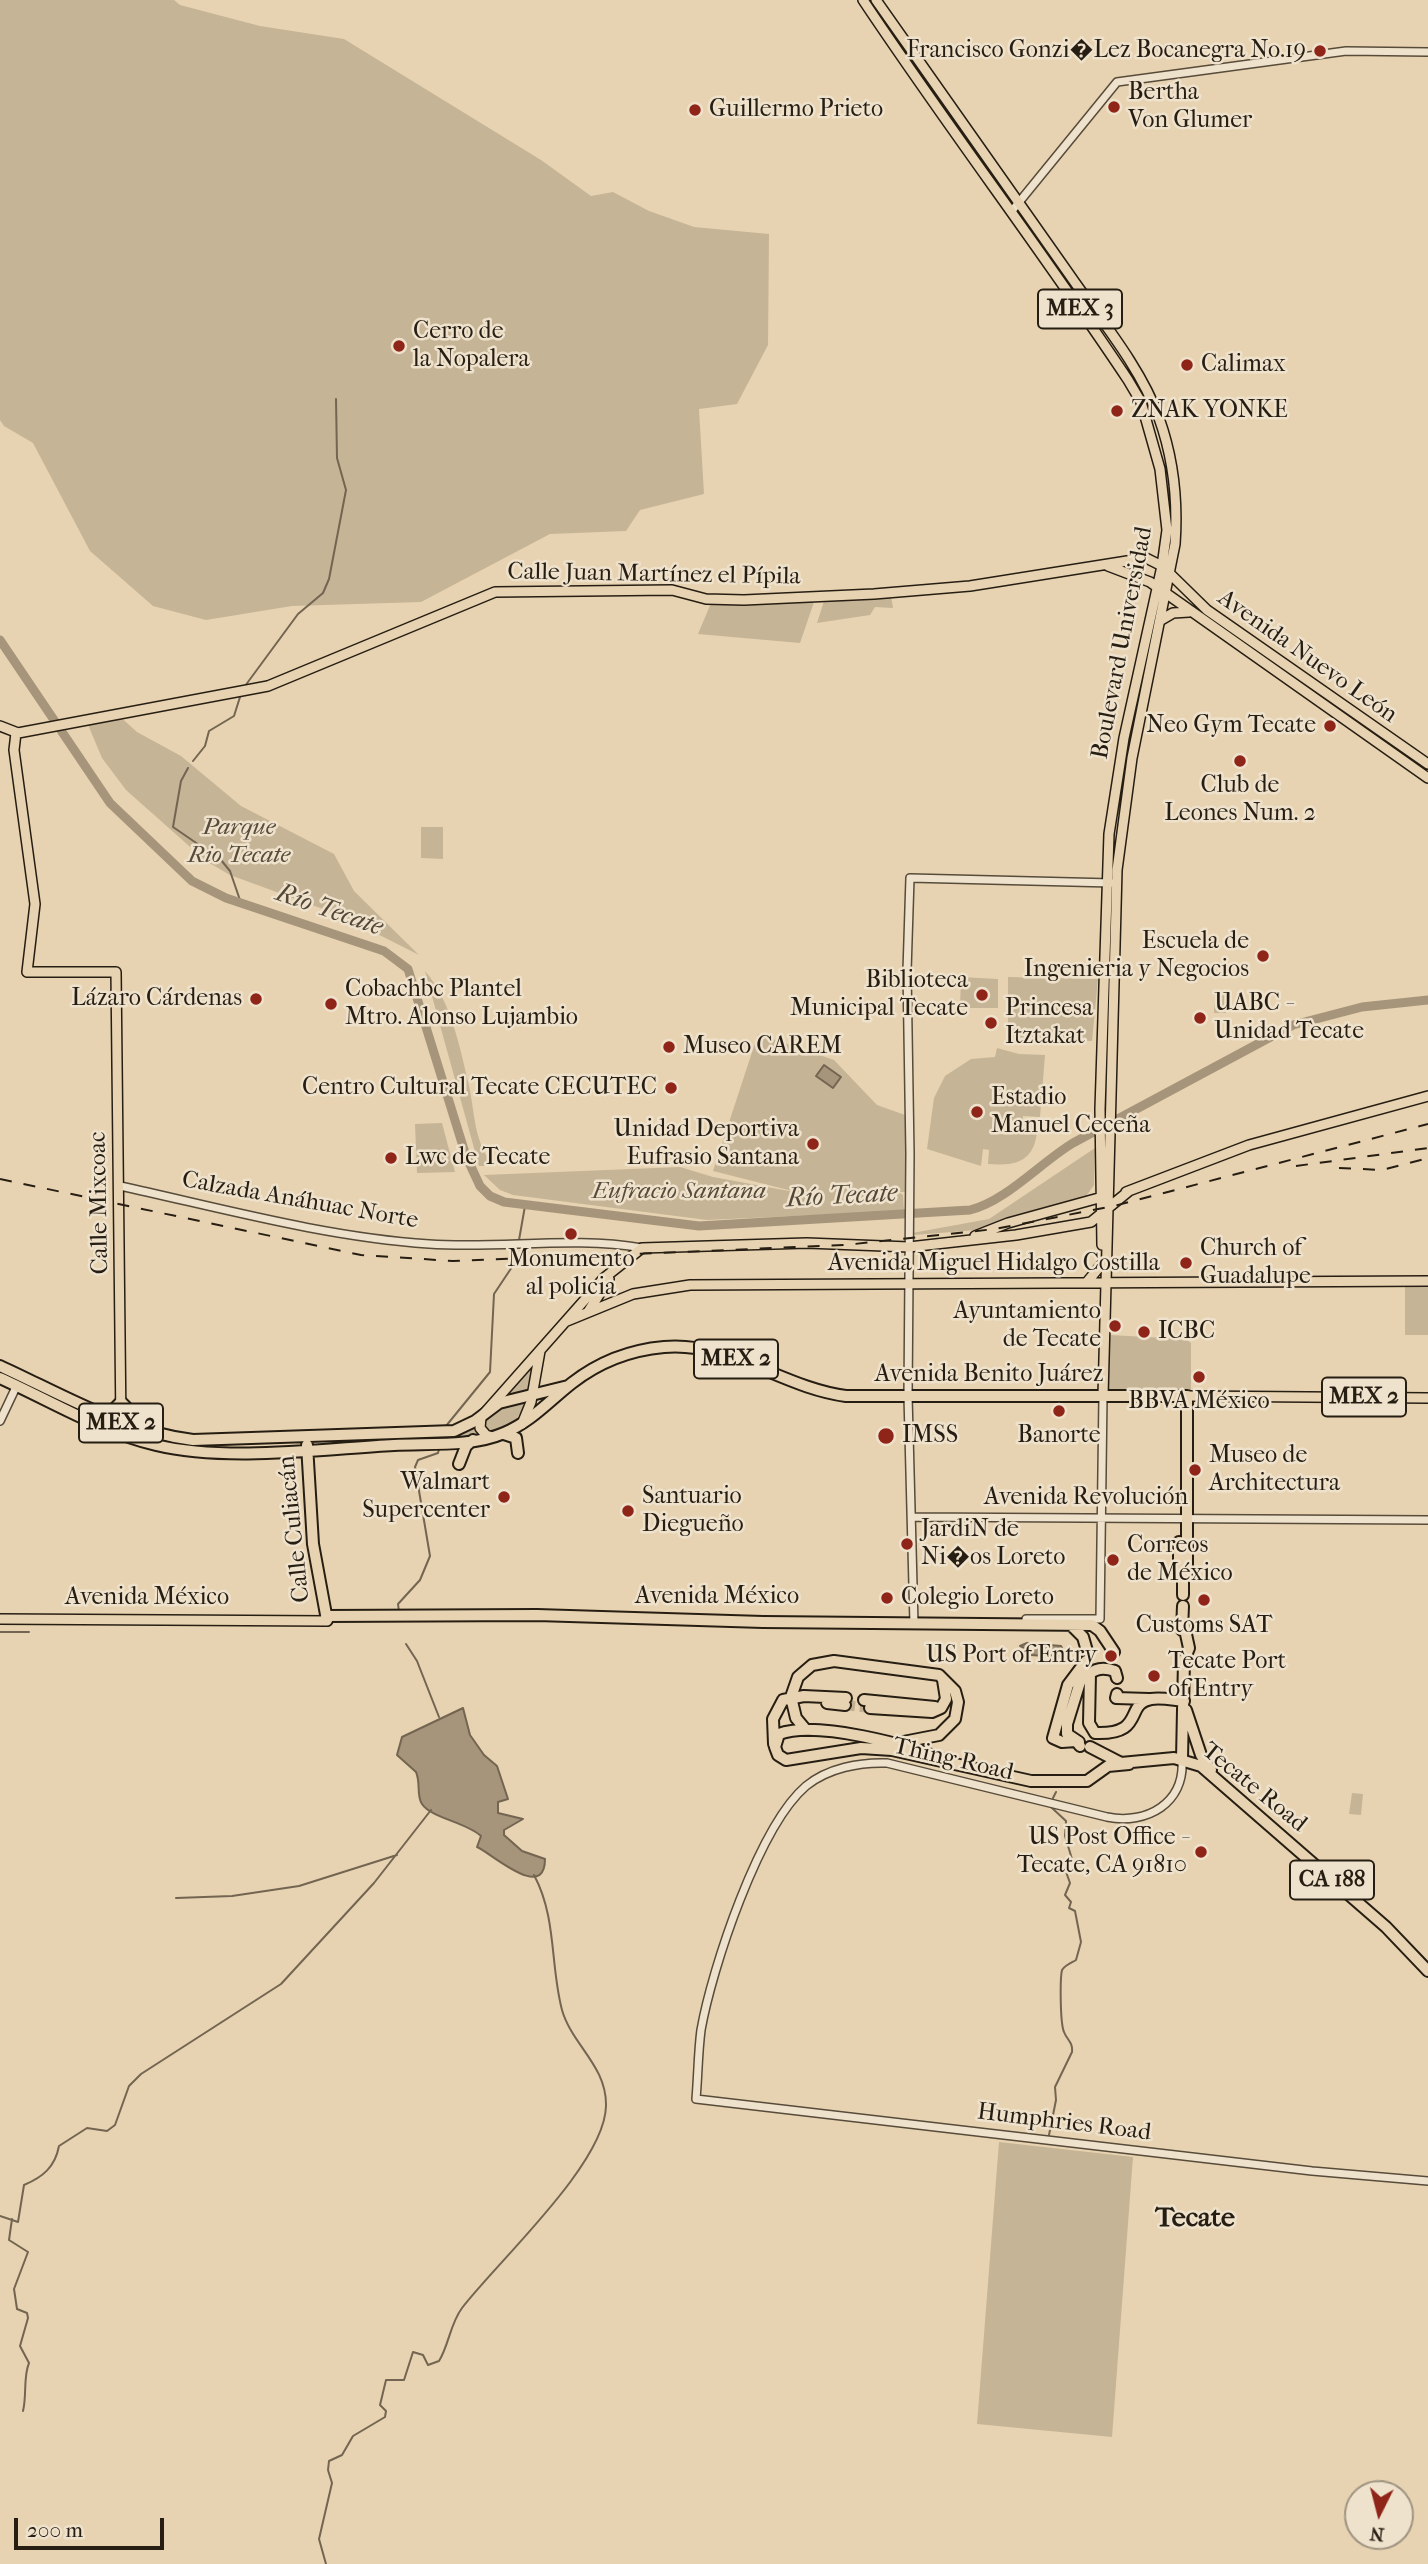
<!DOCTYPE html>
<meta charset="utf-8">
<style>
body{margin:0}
#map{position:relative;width:1428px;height:2564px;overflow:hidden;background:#e7d3b1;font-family:"IM FELL French Canon",serif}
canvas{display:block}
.north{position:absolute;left:1344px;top:2480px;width:70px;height:70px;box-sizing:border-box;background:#efe2cc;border:2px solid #9f9482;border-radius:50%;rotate:186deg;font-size:19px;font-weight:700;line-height:28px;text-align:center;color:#271e13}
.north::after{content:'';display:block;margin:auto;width:24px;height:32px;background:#8f2418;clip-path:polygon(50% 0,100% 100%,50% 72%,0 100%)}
.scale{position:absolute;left:14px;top:2518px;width:150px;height:32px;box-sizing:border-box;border:4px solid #271e13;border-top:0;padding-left:9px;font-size:21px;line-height:24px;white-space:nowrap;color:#271e13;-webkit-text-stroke:5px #efe2cc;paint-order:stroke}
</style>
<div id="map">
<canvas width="1428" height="2564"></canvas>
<div class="north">N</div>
<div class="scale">200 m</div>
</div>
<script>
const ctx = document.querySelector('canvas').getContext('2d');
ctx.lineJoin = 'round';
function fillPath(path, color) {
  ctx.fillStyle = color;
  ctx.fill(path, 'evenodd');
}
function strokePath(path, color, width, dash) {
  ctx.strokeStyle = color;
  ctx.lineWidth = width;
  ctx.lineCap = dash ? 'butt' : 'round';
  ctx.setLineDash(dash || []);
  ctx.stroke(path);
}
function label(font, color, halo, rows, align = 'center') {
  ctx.font = font + ' "IM FELL French Canon",serif';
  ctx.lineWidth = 5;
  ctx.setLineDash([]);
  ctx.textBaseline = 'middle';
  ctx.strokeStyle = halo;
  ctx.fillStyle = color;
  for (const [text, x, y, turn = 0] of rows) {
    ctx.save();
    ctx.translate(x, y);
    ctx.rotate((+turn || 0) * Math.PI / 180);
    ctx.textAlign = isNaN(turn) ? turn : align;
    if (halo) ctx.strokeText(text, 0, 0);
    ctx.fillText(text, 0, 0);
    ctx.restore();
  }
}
const green = new Path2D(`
 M0 0H174L180 5 260 26 344 39 541 160 591 196 613 192 649 211 694 227 769 234 768 345 737 404 699 409 704 494 640 510 626 531 550 534 421 602 292 606 206 620 153 606 90 551 33 443 4 426 0 420Z
 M891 596 893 608 875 607 870 615 817 623 824 601Z
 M814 602 800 643 698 634 711 603Z
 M117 714 137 732 181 756 241 806 334 854 354 891 419 955 342 916 230 875 206 861 126 790 102 758 86 720Z
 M421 827H443V859L421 858Z
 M425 971C451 1001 460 1047 469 1086 475 1113 474 1146 495 1166H479Z
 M961 977 998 979V1008H960Z
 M1008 977 1098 979 1092 1041 1008 1039Z
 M1215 990 1227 991 1226 1013H1214Z
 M758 1034 834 1060 877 1105 905 1115 907 1192H898L903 1195 904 1211 707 1220 513 1195 500 1190 484 1175 680 1167 713 1177 800 1193 713 1171Z
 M997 1048 1019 1054 1045 1055 1040 1117 1023 1116V1119L1038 1120C1037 1157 1024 1167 988 1164L989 1150 983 1149 981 1166 927 1149 934 1098 945 1076 971 1059 995 1057Z
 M442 1123 455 1172 417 1173 415 1124Z
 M1095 1148 1094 1185 1084 1199 978 1230 913 1235 912 1233 989 1219Z
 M1405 1286H1428V1335H1405Z
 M1109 1335 1186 1339 1191 1343V1390L1106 1389Z
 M536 1356 530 1392 500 1401Z
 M522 1402 524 1408 511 1426 489 1434 485 1431 484 1423 499 1408Z
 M476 1427 480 1436 478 1437 351 1444 337 1442 465 1432Z
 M1352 1793 1363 1794 1361 1815 1349 1814Z
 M999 2142 1133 2157 1112 2437 977 2424Z`);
const water = new Path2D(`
 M824 1065 841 1077 833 1088 816 1076Z
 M1027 1643 1061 1646 1064 1652 1058 1657 1031 1655 1027 1649 1020 1646Z
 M463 1708 470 1735 484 1755 497 1766 508 1799 498 1802V1813L523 1819 504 1830V1835L522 1851 545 1859C545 1903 490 1852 477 1847L481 1836C466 1822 431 1818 422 1804 416 1795 421 1783 416 1772L397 1755 402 1737Z`);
const stream = new Path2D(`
 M245 686 298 614 323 593 329 579 346 490 337 458 336 399
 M193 761 205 746 209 731 234 716 240 697
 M188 768 181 781 173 827 221 860 230 871 241 903
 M519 1240 525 1206
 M446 1426 490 1372 494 1294 514 1264
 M399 1612 398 1604 420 1580 430 1556 415 1467 418 1460 438 1453 439 1449
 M0 1632H29
 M406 1644 417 1661 439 1717
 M1053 1798 1056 1792
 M176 1898 232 1896 299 1886 397 1855
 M1049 2135 1056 2100 1055 2087 1072 2052C1073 2042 1067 2040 1064 2032 1060 2023 1060 1978 1062 1970 1065 1965 1071 1963 1076 1960L1081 1942 1075 1911 1069 1908 1071 1902 1065 1895 1070 1883 1065 1869 1072 1859 1065 1836 1066 1821 1051 1807
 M0 2216 18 2222 24 2185C43 2177 55 2167 59 2146L87 2128 107 2131 115 2125 129 2086 141 2074 281 1984 374 1883 431 1810
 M12 2219 9 2240 28 2252 14 2289 17 2309 27 2313 28 2318 20 2346 29 2363C23 2377 27 2395 23 2411
 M326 2564 319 2539 332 2483 328 2470 329 2461 342 2455 353 2436 385 2417 386 2411 380 2405 386 2380H404L413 2352 423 2355 428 2365 439 2361C449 2345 450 2324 462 2308 498 2261 605 2164 606 2106 607 2066 572 2045 562 2010 550 1965 557 1918 534 1875`);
const river = new Path2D(`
 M0 640 110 803 192 881 226 898 384 951 408 969 466 1156 480 1186 490 1196 504 1202 699 1226 970 1210C1006 1201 1040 1163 1073 1143L1293 1025 1362 1007 1428 1000`);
const highwayTunnel = new Path2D(`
 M1109 1661V1652
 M845 1705 870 1708`);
const minor = new Path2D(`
 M1011 212 1117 82 1346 51 1428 52
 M120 1186C221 1208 325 1237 429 1244 500 1249 573 1236 642 1248
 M0 1421 17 1385
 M913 1517 1428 1520
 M1026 1619H1100L1103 1396
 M914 1624 908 1396 910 1154 907 971 910 878 1112 883
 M1182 1760C1185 1803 1147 1825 1107 1817L887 1763C860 1762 828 1768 806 1786 759 1826 712 1968 701 2030 698 2053 698 2077 696 2099L1312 2171 1428 2181`);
const major = new Path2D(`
 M863 0C949 129 1043 252 1128 380L1141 402 1160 469 1167 530 1162 566 1124 738 1109 834 1100 1109 1102 1245
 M876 0C940 92 1005 182 1069 274 1100 319 1140 366 1159 418 1173 457 1178 502 1175 544L1132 758 1117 870 1103 1396
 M1108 566 1150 582 1428 778
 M1161 620 1173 613 1189 612
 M0 726 18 733 268 686 495 592 672 590 706 599 744 600 874 594 970 586 1146 558 1162 566 1207 610 1428 764
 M16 733 14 750 35 904 27 972H116L121 1427
 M1126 1192 1249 1145 1428 1096
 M975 1236 1008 1223 1106 1196
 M1087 1282 1102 1264
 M588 1312 609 1279
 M567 1321 633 1294 690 1285 1428 1281
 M1187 1396 1428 1398
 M522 1424 531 1402 540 1351
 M492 1437 486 1435 480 1428 481 1417 604 1278 642 1248 807 1243 909 1247 1016 1235 1091 1222 1129 1191
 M0 1619 327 1621`);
const highway = new Path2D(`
 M0 1366C63 1395 123 1431 193 1440L454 1431 475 1421 499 1403 568 1386
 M0 1378C51 1401 102 1432 156 1445 226 1462 321 1449 394 1445 428 1443 472 1447 504 1433 532 1421 549 1401 572 1383 599 1362 630 1350 664 1347 729 1341 783 1388 846 1396H1187V1573L1183 1576V1595
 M99 1413 113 1410 121 1402 150 1431
 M504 1434 516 1438 518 1453
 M307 1445 313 1544 327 1620
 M459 1464 466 1446 473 1440
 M1179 1542V1573L1183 1576
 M326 1616 537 1615 763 1622 1092 1625 1100 1631 1114 1652
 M1071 1625 1083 1637 1087 1651
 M1182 1630 1183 1606
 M1117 1678 1115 1671C1106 1668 1097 1667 1090 1674L1089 1723 1095 1733C1146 1735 1124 1704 1151 1699 1161 1697 1173 1700 1184 1701
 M1117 1694 1116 1698 1149 1699
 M864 1700 935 1707
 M827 1703 845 1705
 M870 1708 932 1712 941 1708 946 1699 943 1680
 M1186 1710 1201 1755 1211 1770
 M806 1730 796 1718 791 1697 798 1677 812 1665 834 1661 939 1675 955 1691 958 1702 955 1719 939 1735 903 1742
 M1079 1742 1067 1734V1724L1084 1669
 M774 1744 773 1719 783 1700 804 1696 846 1698
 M1080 1746 1076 1741 1062 1742 1053 1738 1068 1685 1086 1661
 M1090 1747 1121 1763 1174 1758 1201 1766 1386 1927 1428 1971
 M1182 1759 1184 1660 1189 1648 1184 1625
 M946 1761C910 1745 816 1720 779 1734L775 1747 778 1755 786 1760 861 1748 892 1750 1031 1781H1087L1108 1766 1129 1764`);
const rail = new Path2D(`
 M1296 1166 1428 1148
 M1339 1168 1382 1170 1428 1158
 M0 1179 361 1255 453 1261 633 1254 845 1245 995 1229 1114 1206 1428 1124`);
const markers = [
 [1320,51,7,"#8f2418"],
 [1114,107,7,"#8f2418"],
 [695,110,7,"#8f2418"],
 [399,346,7,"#8f2418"],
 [1187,365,7,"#8f2418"],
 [1117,411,7,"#8f2418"],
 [1330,726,7,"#8f2418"],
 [1240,761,7,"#8f2418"],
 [1263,956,7,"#8f2418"],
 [982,995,7,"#8f2418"],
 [256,999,7,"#8f2418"],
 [331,1004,7,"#8f2418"],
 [1200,1018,7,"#8f2418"],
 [991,1023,7,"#8f2418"],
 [669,1047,7,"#8f2418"],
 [671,1088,7,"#8f2418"],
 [977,1112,7,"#8f2418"],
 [813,1144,7,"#8f2418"],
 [391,1158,7,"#8f2418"],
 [571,1234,7,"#8f2418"],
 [1186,1263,7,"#8f2418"],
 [1115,1326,7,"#8f2418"],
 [1144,1332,7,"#8f2418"],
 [1199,1377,7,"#8f2418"],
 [1059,1411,7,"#8f2418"],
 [886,1436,9,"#8f2418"],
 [1195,1470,7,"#8f2418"],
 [504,1497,7,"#8f2418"],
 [628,1511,7,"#8f2418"],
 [907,1544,7,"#8f2418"],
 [1113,1560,7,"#8f2418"],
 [887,1598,7,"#8f2418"],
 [1204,1600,7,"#8f2418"],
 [1111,1656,7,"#8f2418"],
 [1154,1676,7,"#8f2418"],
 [1201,1852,7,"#8f2418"]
];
const shields = [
 [1080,309,84],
 [736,1359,84],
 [1364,1397,84],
 [121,1423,84],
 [1332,1880,84]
];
const shieldNames = [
 ["MEX 3",1080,309],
 ["MEX 2",736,1359],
 ["MEX 2",1364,1397],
 ["MEX 2",121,1423],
 ["CA 188",1332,1880]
];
const poiNames = [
 ["Francisco Gonzi�Lez Bocanegra No.19",1306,51,"right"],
 ["Bertha",1128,93],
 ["Von Glumer",1128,121],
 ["Guillermo Prieto",709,110],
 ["Cerro de",413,332],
 ["la Nopalera",413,360],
 ["Calimax",1201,365],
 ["ZNAK YONKE",1131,411],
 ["Neo Gym Tecate",1316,726,"right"],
 ["Club de",1240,786,"center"],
 ["Leones Num. 2",1240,814,"center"],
 ["Escuela de",1249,942,"right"],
 ["Ingenieria y Negocios",1249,970,"right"],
 ["Biblioteca",968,981,"right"],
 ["Municipal Tecate",968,1009,"right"],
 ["Cobachbc Plantel",345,990],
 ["Mtro. Alonso Lujambio",345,1018],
 ["Lázaro Cárdenas",242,999,"right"],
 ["UABC -",1214,1004],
 ["Unidad Tecate",1214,1032],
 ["Princesa",1005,1009],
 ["Itztakat",1005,1037],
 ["Museo CAREM",683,1047],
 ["Centro Cultural Tecate CECUTEC",657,1088,"right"],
 ["Estadio",991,1098],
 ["Manuel Ceceña",991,1126],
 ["Unidad Deportiva",799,1130,"right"],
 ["Eufrasio Santana",799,1158,"right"],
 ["Lwc de Tecate",405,1158],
 ["Church of",1200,1249],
 ["Guadalupe",1200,1277],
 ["Monumento",571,1260,"center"],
 ["al policia",571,1288,"center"],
 ["Ayuntamiento",1101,1312,"right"],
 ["de Tecate",1101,1340,"right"],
 ["ICBC",1158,1332],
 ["BBVA México",1199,1402,"center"],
 ["IMSS",902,1436],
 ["Banorte",1059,1436,"center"],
 ["Museo de",1209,1456],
 ["Architectura",1209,1484],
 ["Walmart",490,1483,"right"],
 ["Supercenter",490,1511,"right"],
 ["Santuario",642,1497],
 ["Diegueño",642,1525],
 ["JardiN de",921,1530],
 ["Ni�os Loreto",921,1558],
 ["Correos",1127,1546],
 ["de México",1127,1574],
 ["Colegio Loreto",901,1598],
 ["Customs SAT",1204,1626,"center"],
 ["US Port of Entry",1097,1656,"right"],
 ["Tecate Port",1168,1662],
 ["of Entry",1168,1690],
 ["US Post Office -",1187,1838,"right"],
 ["Tecate, CA 91810",1187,1866,"right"]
];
const streetNames = [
 ["Calle Juan Martínez el Pípila",654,575,1],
 ["Boulevard Universidad",1123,643,-79],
 ["Avenida Nuevo León",1307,657,35],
 ["Calzada Anáhuac Norte",300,1201,10],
 ["Calle Mixcoac",100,1203,-91],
 ["Avenida Miguel Hidalgo Costilla",994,1264],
 ["Avenida Benito Juárez",989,1375],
 ["Avenida Revolución",1086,1498],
 ["Calle Culiacán",295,1529,-96],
 ["Avenida México",717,1597],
 ["Avenida México",147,1598],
 ["Thing Road",953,1760,13],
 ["Tecate Road",1254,1788,39],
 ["Humphries Road",1064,2123,7]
];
const parkNames = [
 ["Parque",239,828],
 ["Rio Tecate",239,856],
 ["Eufracio Santana",679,1192]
];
const waterNames = [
 ["Río Tecate",329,911,19],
 ["Río Tecate",842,1197,-3]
];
const quarterNames = [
 ["Tecate",1195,2219]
];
fillPath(green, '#c6b496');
fillPath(water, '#a6957b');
strokePath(water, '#736551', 2);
strokePath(stream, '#736551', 2);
strokePath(river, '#a6957b', 9);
strokePath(highwayTunnel, '#c1af91', 10, [10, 5]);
strokePath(minor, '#574b3a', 10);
strokePath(major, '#271e13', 12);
strokePath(highway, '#271e13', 14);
strokePath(minor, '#efe2cc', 7);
strokePath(major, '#e7d3b1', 9);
strokePath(highway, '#e7d3b1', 10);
strokePath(rail, '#271e13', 2, [12, 12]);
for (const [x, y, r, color] of markers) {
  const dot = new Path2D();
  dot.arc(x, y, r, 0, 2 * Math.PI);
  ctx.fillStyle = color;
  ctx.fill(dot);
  strokePath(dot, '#efe2cc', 2.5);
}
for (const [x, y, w] of shields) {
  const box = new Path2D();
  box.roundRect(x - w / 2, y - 19.5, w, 39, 5);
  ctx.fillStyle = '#efe2cc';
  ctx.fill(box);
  strokePath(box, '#271e13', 2);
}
label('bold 23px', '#271e13', null, shieldNames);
label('24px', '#271e13', '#efe2cc', poiNames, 'left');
label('24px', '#271e13', '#efe2cc', streetNames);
label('italic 24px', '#574b3a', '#efe2cc', parkNames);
label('italic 26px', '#534837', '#efe2cc', waterNames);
label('bold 28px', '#271e13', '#efe2cc', quarterNames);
</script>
